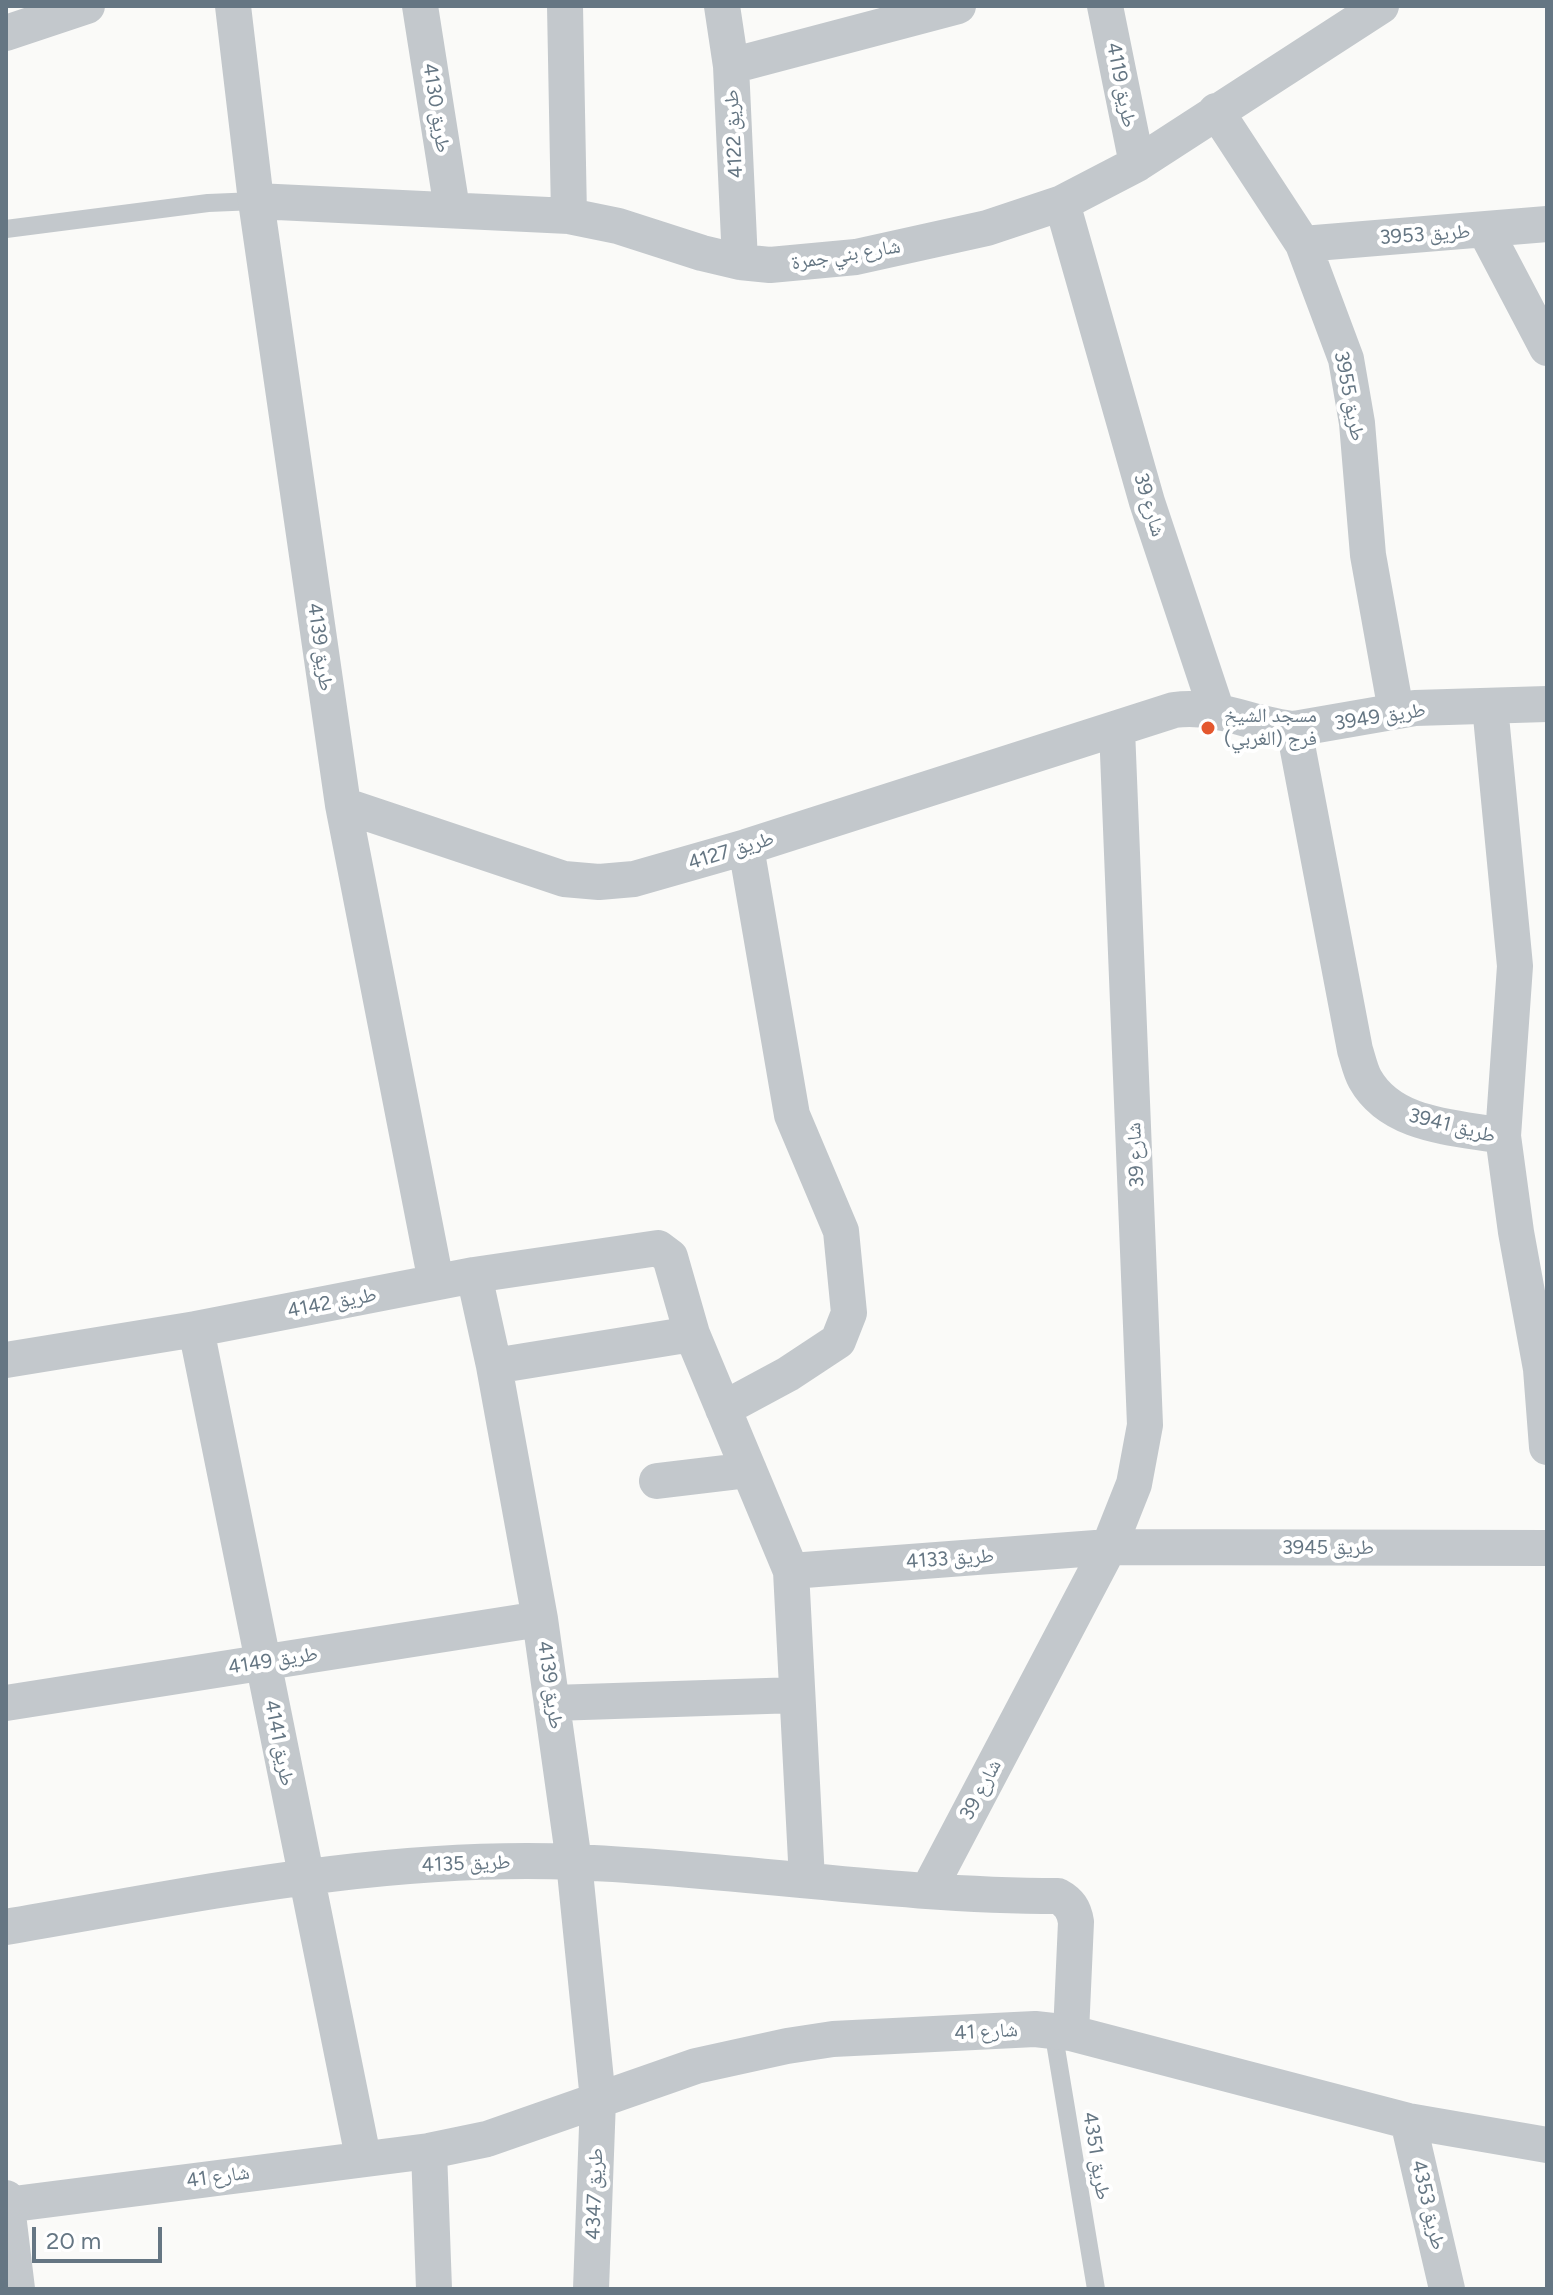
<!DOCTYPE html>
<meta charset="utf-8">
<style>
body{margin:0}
#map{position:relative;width:1553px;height:2295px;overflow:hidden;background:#fafaf8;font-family:Figtree,sans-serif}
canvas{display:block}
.frame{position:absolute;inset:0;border:8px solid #657683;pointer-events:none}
.scale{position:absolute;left:32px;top:2227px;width:130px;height:36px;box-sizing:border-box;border:4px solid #657683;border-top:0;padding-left:10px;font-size:24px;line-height:28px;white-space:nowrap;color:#657683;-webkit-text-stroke:6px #fff;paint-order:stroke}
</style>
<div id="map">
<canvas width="1553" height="2295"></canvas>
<div class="frame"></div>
<div class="scale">20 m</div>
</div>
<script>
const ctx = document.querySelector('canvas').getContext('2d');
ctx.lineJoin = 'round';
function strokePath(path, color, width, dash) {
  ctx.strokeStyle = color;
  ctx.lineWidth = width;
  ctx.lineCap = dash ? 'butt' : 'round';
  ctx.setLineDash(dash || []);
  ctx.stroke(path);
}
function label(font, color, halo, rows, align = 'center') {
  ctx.font = font + ' Figtree,"Noto Naskh Arabic",sans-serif';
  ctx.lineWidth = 8;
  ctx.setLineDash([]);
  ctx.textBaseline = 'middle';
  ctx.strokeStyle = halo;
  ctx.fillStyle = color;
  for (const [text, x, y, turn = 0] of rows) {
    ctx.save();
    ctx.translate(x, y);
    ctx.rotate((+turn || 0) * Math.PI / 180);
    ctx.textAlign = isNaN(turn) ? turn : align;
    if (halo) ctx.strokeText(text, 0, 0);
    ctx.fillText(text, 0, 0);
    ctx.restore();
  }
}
const lane = new Path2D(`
 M6 229 208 203 256 201
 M1053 2030 1096 2289`);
const street = new Path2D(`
 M233 6 256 201 343 805 436 1282
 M420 6 452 209
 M565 6 569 216
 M722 6 731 66 740 262
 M1105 6 1137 164
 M6 33 87 6
 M731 66 958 6
 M1216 111 1303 244 1346 359 1357 423 1368 555 1396 711
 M256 201 569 216 618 226 702 253 740 262 770 265 856 257 987 228 1062 203 1137 164 1381 6
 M1062 203 1147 502 1216 709
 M1485 230 1547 348
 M1303 244 1547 224
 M1490 706 1515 966 1503 1136 1516 1232 1541 1369 1547 1447
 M1294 729 1355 1050C1358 1059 1360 1070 1365 1079 1392 1127 1455 1127 1503 1136
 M343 805 564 879 599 882 634 879 746 847 1174 710C1217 704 1252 725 1294 729L1415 708 1547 704
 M474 1275 494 1366 540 1619 574 1862 598 2100 591 2289
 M196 1329 363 2157
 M6 1360 196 1329 474 1275 658 1248 670 1257 692 1334 791 1571 807 1880
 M494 1366 692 1334
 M723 1409 788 1374 838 1341 849 1313 841 1231 792 1115 746 847
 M657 1481 749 1470
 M791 1571 1109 1547 1547 1548
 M6 1703 540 1619
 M553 1703 797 1695
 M929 1889 1109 1547 1134 1484 1145 1425 1117 729
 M6 1927C194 1895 383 1854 575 1862 736 1869 897 1896 1058 1896 1069 1902 1074 1909 1076 1922L1071 2033
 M1408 2121 1447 2289
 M429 2151 434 2289
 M6 2198 17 2289
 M6 2205 429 2151 487 2139 696 2066 787 2046 833 2039 1035 2029 1071 2033 1408 2121 1547 2145`);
const markers = [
 [1208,728,8,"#e4572e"]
];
const streetNames = [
 ["طريق 4119",1121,85,79],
 ["طريق 4130",436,108,81],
 ["طريق 4122",734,134,-93],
 ["طريق 3953",1425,235,-4],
 ["شارع بني جمرة",846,255,-9],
 ["طريق 3955",1349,396,79],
 ["شارع 39",1149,505,73],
 ["طريق 4139",320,647,82],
 ["طريق 3949",1380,717,-9],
 ["طريق 4127",731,851,-17],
 ["طريق 3941",1452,1126,14],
 ["شارع 39",1136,1155,-93],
 ["طريق 4142",332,1303,-11],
 ["طريق 3945",1328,1548],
 ["طريق 4133",950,1559,-4],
 ["طريق 4149",273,1661,-9],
 ["طريق 4139",550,1685,82],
 ["طريق 4141",279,1743,79],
 ["شارع 39",981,1790,-62],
 ["طريق 4135",466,1864,-2],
 ["شارع 41",986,2032,-3],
 ["طريق 4351",1096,2156,81],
 ["شارع 41",218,2177,-8],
 ["طريق 4347",595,2194,-88],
 ["طريق 4353",1428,2205,77]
];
const poiNames = [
 ["مسجد الشيخ",1224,716],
 ["فرج (الغربي)",1224,739]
];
strokePath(lane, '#c3c8cc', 18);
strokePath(street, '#c3c8cc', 36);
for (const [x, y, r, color] of markers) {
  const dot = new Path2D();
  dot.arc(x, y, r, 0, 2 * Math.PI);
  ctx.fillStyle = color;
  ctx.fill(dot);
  strokePath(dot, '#fff', 3);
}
label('20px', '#657683', '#fff', streetNames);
label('20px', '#657683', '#fff', poiNames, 'left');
</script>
